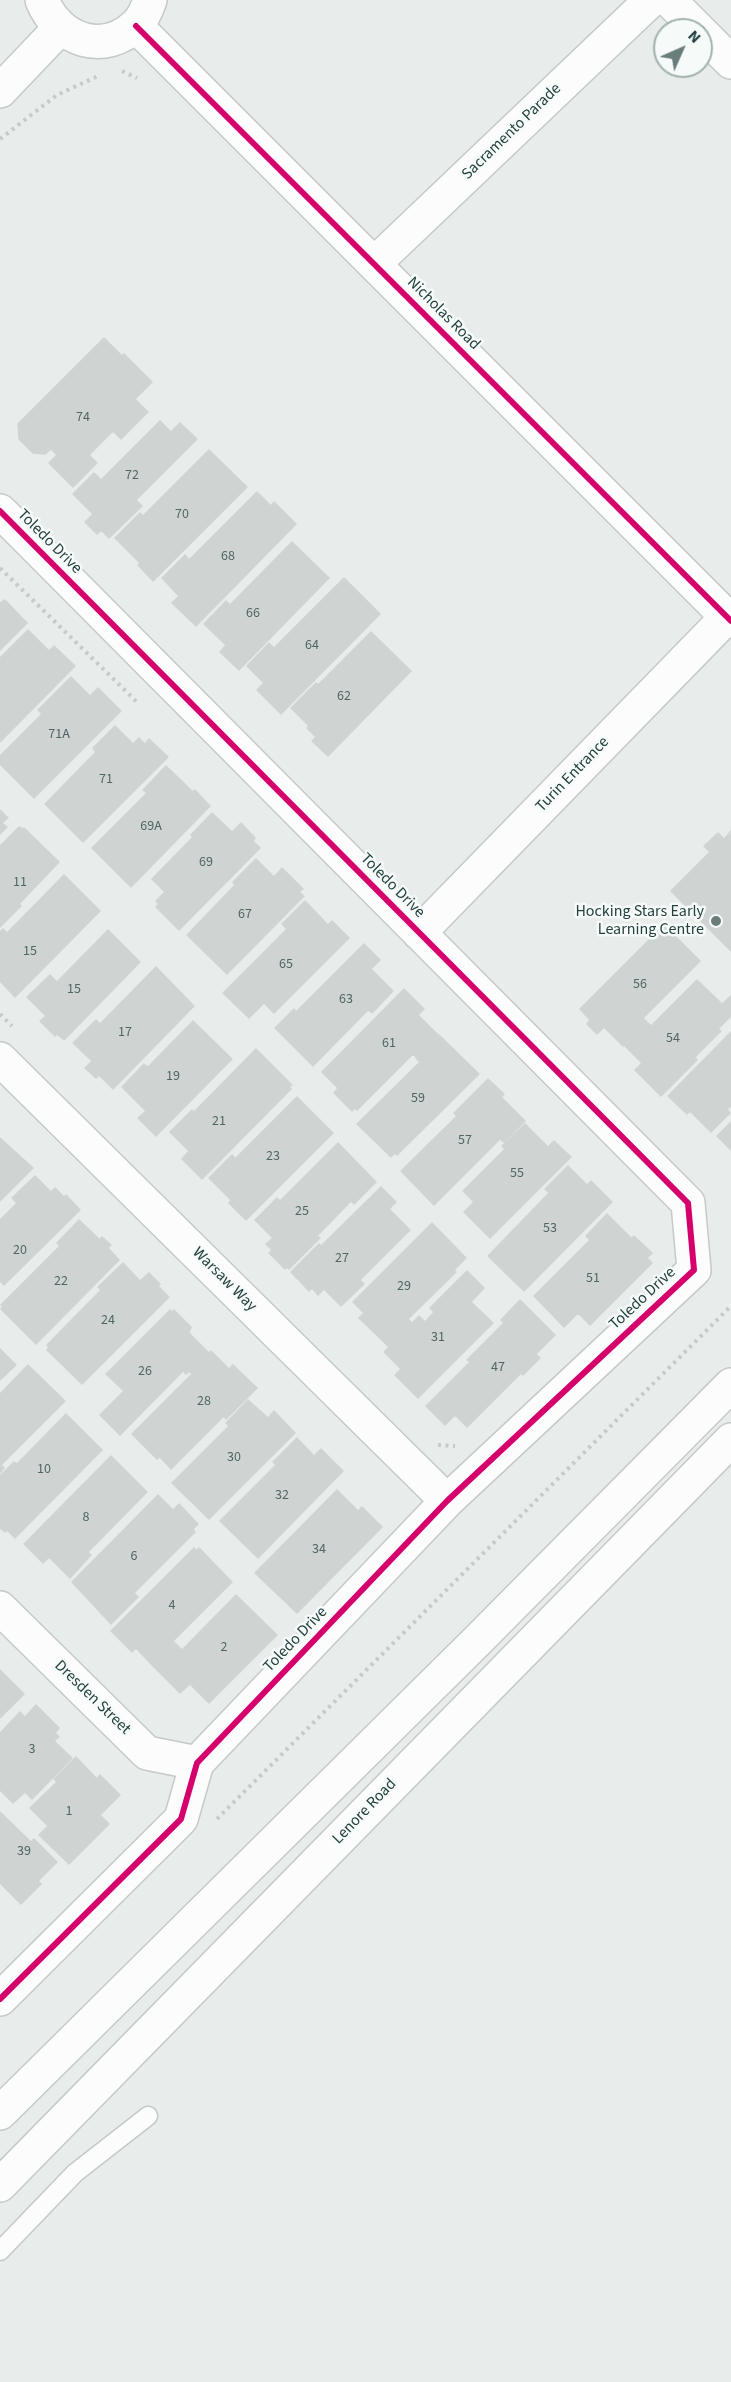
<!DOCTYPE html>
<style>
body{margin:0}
#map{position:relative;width:731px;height:2382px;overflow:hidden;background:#e8eceb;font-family:"Source Sans 3",sans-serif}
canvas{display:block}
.north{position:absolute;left:653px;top:18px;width:60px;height:60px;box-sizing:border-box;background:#f6fbf9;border:2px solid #a2b1af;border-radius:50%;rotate:45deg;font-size:16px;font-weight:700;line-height:24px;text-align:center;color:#24413f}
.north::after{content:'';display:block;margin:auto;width:21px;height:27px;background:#697d7b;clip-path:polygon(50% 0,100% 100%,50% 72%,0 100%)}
</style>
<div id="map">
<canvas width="731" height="2382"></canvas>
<div class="north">N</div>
</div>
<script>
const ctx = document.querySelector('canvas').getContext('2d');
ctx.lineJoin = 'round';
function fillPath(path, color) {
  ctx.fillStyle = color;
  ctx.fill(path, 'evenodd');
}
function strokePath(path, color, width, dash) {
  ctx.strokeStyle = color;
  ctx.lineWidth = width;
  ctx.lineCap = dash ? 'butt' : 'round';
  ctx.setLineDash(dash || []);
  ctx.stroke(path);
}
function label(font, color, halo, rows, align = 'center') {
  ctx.font = font + ' "Source Sans 3",sans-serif';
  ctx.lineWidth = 5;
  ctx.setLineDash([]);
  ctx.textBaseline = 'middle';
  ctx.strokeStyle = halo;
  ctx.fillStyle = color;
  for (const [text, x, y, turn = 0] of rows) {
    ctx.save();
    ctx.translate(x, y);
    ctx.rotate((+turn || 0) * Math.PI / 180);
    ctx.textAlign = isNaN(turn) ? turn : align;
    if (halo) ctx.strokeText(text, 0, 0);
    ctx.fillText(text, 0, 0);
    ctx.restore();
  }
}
const building = new Path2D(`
 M104 338 122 356 124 354 152 382 135 399 148 412 121 439 113 431 89 455 97 463 73 487 49 463 57 455 51 449 45 454 33 453 19 439 18 424Z
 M160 421 171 432 180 423 197 439 136 500 142 506 109 538 101 530 97 534 85 522 93 514 73 494 94 473 101 480Z
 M209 450 247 487 153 581 138 565 140 563 115 538 140 513 143 516Z
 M257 492 271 506 274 502 296 524 196 626 172 603 179 596 162 578 185 555 189 560Z
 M292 542 329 578 239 670 220 652 226 645 204 624 226 601 230 605Z
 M344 578 380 614 281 714 257 690 264 683 247 666 269 643 274 648Z
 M5 600 27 623 0 650V603Z
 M28 630 49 651 54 646 75 666 0 742V658Z
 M371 632 411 671 328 756 312 741 316 737 307 728 309 726 291 708 316 683 318 685Z
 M71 677 90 696 98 688 121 711 34 798 0 764V756L42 714 38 710Z
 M115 726 133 744 139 738 145 744 149 739 168 757 83 842 45 804 96 752 93 748Z
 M166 766 193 792 195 790 210 806 131 887 92 848 147 793 143 790Z
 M0 810 8 818 2 823 7 827 0 834Z
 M212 813 232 832 241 823 255 838 253 841 260 848 179 930 156 907 159 904 156 901 165 892 152 879 193 837 191 835Z
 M19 827 23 829 24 828 59 862 19 904 21 906 0 927V846Z
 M731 831V951L671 891 710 852 704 846 718 833 724 839Z
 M256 859 274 877 282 868 303 889 299 892 304 896 227 974 187 935 235 885 233 882Z
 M64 875 100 911 15 997 0 981V932L3 929 7 933Z
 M305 901 328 925 332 921 349 938 274 1013 264 1003 249 1018 223 993 287 929 282 924Z
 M664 925 700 961 643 1018 647 1022 623 1046 604 1027 597 1034 587 1024 590 1020 580 1009Z
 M108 930 140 962 64 1040 57 1034 55 1036 40 1021 46 1016 27 997 50 975 57 982Z
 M364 944 380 960 371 969 393 991 372 1013 368 1010 313 1066 275 1028 294 1009 296 1012Z
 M156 967 194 1006 113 1089 99 1075 96 1078 85 1068 92 1061 73 1043 96 1020 100 1024Z
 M697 980 722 1004 731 996V1016L718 1029 721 1031 695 1057 697 1060 661 1096 635 1070 642 1063 625 1046 648 1023 651 1026Z
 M404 989 424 1009 418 1015 438 1035 416 1057 413 1054 357 1110 355 1108 352 1111 334 1093 338 1088 322 1072Z
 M193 1021 232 1059 156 1136 138 1118 146 1111 122 1087 144 1064 148 1067Z
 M731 1032V1106L727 1109 730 1113 711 1132 690 1111 687 1114 668 1096Z
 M439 1035 479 1074 397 1155 395 1153 391 1157 357 1124 420 1062 416 1058Z
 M256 1049 292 1085 289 1087 291 1089 202 1179 182 1159 189 1151 170 1132 192 1110 194 1112Z
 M488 1079 504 1094 501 1097 525 1121 504 1142 500 1139 434 1205 401 1171 457 1116 454 1113Z
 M297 1097 333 1133 246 1220 229 1203 231 1200 209 1178 232 1155 235 1159Z
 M731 1122V1150L717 1136Z
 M525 1124 548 1147 554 1141 571 1157 490 1238 464 1212 474 1202 463 1191 505 1149 502 1146Z
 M0 1138 33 1168 0 1201Z
 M338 1143 376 1182 354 1204 351 1201 317 1236 320 1238 289 1269 287 1267 285 1269 269 1253 272 1250 266 1244 273 1238 255 1220 277 1198 280 1201Z
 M568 1166 587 1185 591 1181 612 1202 524 1291 488 1256 549 1193 545 1189Z
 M35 1176 51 1192 55 1188 64 1197 66 1195 80 1210 4 1285 0 1281V1220L17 1203 12 1198Z
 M381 1187 396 1202 389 1209 410 1230 360 1280 364 1284 341 1306 324 1289 318 1295 312 1288 309 1291 291 1272 319 1244 321 1246Z
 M607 1214 631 1238 634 1236 652 1253 647 1258 652 1263 590 1325 578 1313 564 1327 534 1296 590 1240 586 1236Z
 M79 1220 100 1240 102 1237 111 1245 108 1248 119 1260 36 1344 1 1309 3 1307 1 1305 60 1246 57 1243Z
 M432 1223 466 1258 454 1270 456 1272 408 1319 412 1323 388 1346 359 1318 364 1313 353 1302Z
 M123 1263 140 1281 149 1273 160 1284 158 1286 169 1297 82 1384 47 1350 49 1347 47 1345 101 1290 98 1287Z
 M467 1271 484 1288 471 1302 493 1323 418 1398 395 1375 401 1369 384 1352 419 1316 425 1322 434 1312 430 1308Z
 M520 1300 555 1335 536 1354 540 1358 523 1375 521 1373 467 1427 455 1415 445 1425 426 1406 470 1362 467 1360 504 1323 501 1320Z
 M170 1310 172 1312 174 1310 191 1327 189 1333 208 1352 186 1374 183 1371 120 1435 100 1415 124 1391 106 1374Z
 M0 1349 16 1365 0 1380Z
 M211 1351 229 1369 233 1365 257 1388 226 1419 224 1416 171 1469 160 1457 157 1459 132 1434 192 1374 190 1372Z
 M28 1365 65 1401 1 1465 4 1468 0 1473V1394Z
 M248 1400 268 1418 274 1411 295 1433 209 1519 172 1483 229 1426 226 1423Z
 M66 1414 102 1450 15 1538 7 1530 5 1532 0 1528V1476L14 1462 17 1464Z
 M297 1438 314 1456 321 1449 343 1471 258 1558 220 1521 276 1465 273 1462Z
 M111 1456 147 1492 88 1552 91 1555 70 1578 49 1557 43 1563 24 1544Z
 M337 1490 358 1511 362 1507 382 1527 297 1613 255 1573Z
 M158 1495 173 1510 179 1504 198 1524 193 1529 195 1532 134 1593 138 1597 111 1624 72 1582Z
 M194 1548 196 1551 199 1548 232 1582 173 1641 176 1644 154 1667 136 1648 132 1652 111 1631Z
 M236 1595 277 1635 209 1703 190 1684 180 1693 155 1668 177 1645 182 1650Z
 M0 1670 24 1694 0 1718Z
 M36 1705 59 1728 55 1733 59 1737 54 1741 72 1758 32 1799 25 1792 13 1803 0 1790V1733L20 1712 25 1717Z
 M76 1757 97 1779 100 1775 120 1795 100 1815 109 1824 69 1864 39 1835 48 1826 30 1808 57 1782 54 1779Z
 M0 1812 31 1842 34 1839 57 1862 38 1881 41 1884 21 1904 0 1883Z`);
const path = new Path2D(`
 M122 71 137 78
 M0 139 57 95 98 76
 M0 568 139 704
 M0 1014 12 1026
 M438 1445 455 1446
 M217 1819 731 1306`);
const service = new Path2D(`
 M0 2251 75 2173 148 2116`);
const minor = new Path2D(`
 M42 0C58 40 104 57 137 24 143 18 147 9 150 0
 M669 0 699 30
 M136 26 731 621
 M701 32 731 62
 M0 91 60 28
 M374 264 651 0
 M0 511 688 1203 694 1270 447 1501 197 1763 181 1819 0 1999
 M419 933 727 617
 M0 1059 447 1501
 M0 1608 147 1753 197 1763`);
const tertiary = new Path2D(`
 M0 2113 477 1641 731 1385
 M0 2185 731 1440`);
const cycleway = new Path2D(`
 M136 26 731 621
 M0 511 688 1203 694 1270 447 1501 197 1763 181 1819 0 1999`);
const markers = [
 [716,921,6,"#697d7b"]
];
const numberNames = [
 ["74",83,418],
 ["72",132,476],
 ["70",182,515],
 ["68",228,557],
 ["66",253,614],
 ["64",312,646],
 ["62",344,697],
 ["71A",59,735],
 ["71",106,780],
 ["69A",151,827],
 ["69",206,863],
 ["11",20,883],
 ["67",245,915],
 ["15",30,952],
 ["65",286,965],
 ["56",640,985],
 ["15",74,990],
 ["63",346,1000],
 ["17",125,1033],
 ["54",673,1039],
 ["61",389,1044],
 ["19",173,1077],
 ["59",418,1099],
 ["21",219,1122],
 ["57",465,1141],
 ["23",273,1157],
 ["55",517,1174],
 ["25",302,1212],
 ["53",550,1229],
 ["20",20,1251],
 ["27",342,1259],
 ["51",593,1279],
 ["22",61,1282],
 ["29",404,1287],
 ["24",108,1321],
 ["31",438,1338],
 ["47",498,1368],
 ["26",145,1372],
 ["28",204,1402],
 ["30",234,1458],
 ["10",44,1470],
 ["32",282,1496],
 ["8",86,1518],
 ["34",319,1550],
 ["6",134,1557],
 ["4",172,1606],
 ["2",224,1648],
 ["3",32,1750],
 ["1",69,1812],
 ["39",24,1852]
];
const streetNames = [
 ["Sacramento Parade",512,132,-44],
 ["Nicholas Road",443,314,45],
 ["Toledo Drive",49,542,45],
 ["Turin Entrance",573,775,-46],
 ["Toledo Drive",392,886,45],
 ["Warsaw Way",224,1280,45],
 ["Toledo Drive",643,1299,-43],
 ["Toledo Drive",296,1640,-46],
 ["Dresden Street",92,1698,44],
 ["Lenore Road",365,1812,-46]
];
const poiNames = [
 ["Hocking Stars Early",704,912],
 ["Learning Centre",704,930]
];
fillPath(building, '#cfd3d2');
strokePath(building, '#d0d5d4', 1.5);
strokePath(service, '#c5c9c8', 21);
strokePath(minor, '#c5c9c8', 36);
strokePath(tertiary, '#c5c9c8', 36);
strokePath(path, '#c3cbcb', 4, [3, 4.5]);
strokePath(service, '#fcfcfc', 18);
strokePath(minor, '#fcfcfc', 33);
strokePath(tertiary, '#fcfcfc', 33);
strokePath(cycleway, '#d6006c', 6);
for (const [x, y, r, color] of markers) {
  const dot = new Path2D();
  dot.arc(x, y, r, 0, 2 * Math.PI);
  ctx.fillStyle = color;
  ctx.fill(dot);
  strokePath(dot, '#f6fbf9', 2);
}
label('14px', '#506664', null, numberNames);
label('16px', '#24413f', '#f6fbf9', streetNames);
label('16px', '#24413f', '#f6fbf9', poiNames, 'right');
</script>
